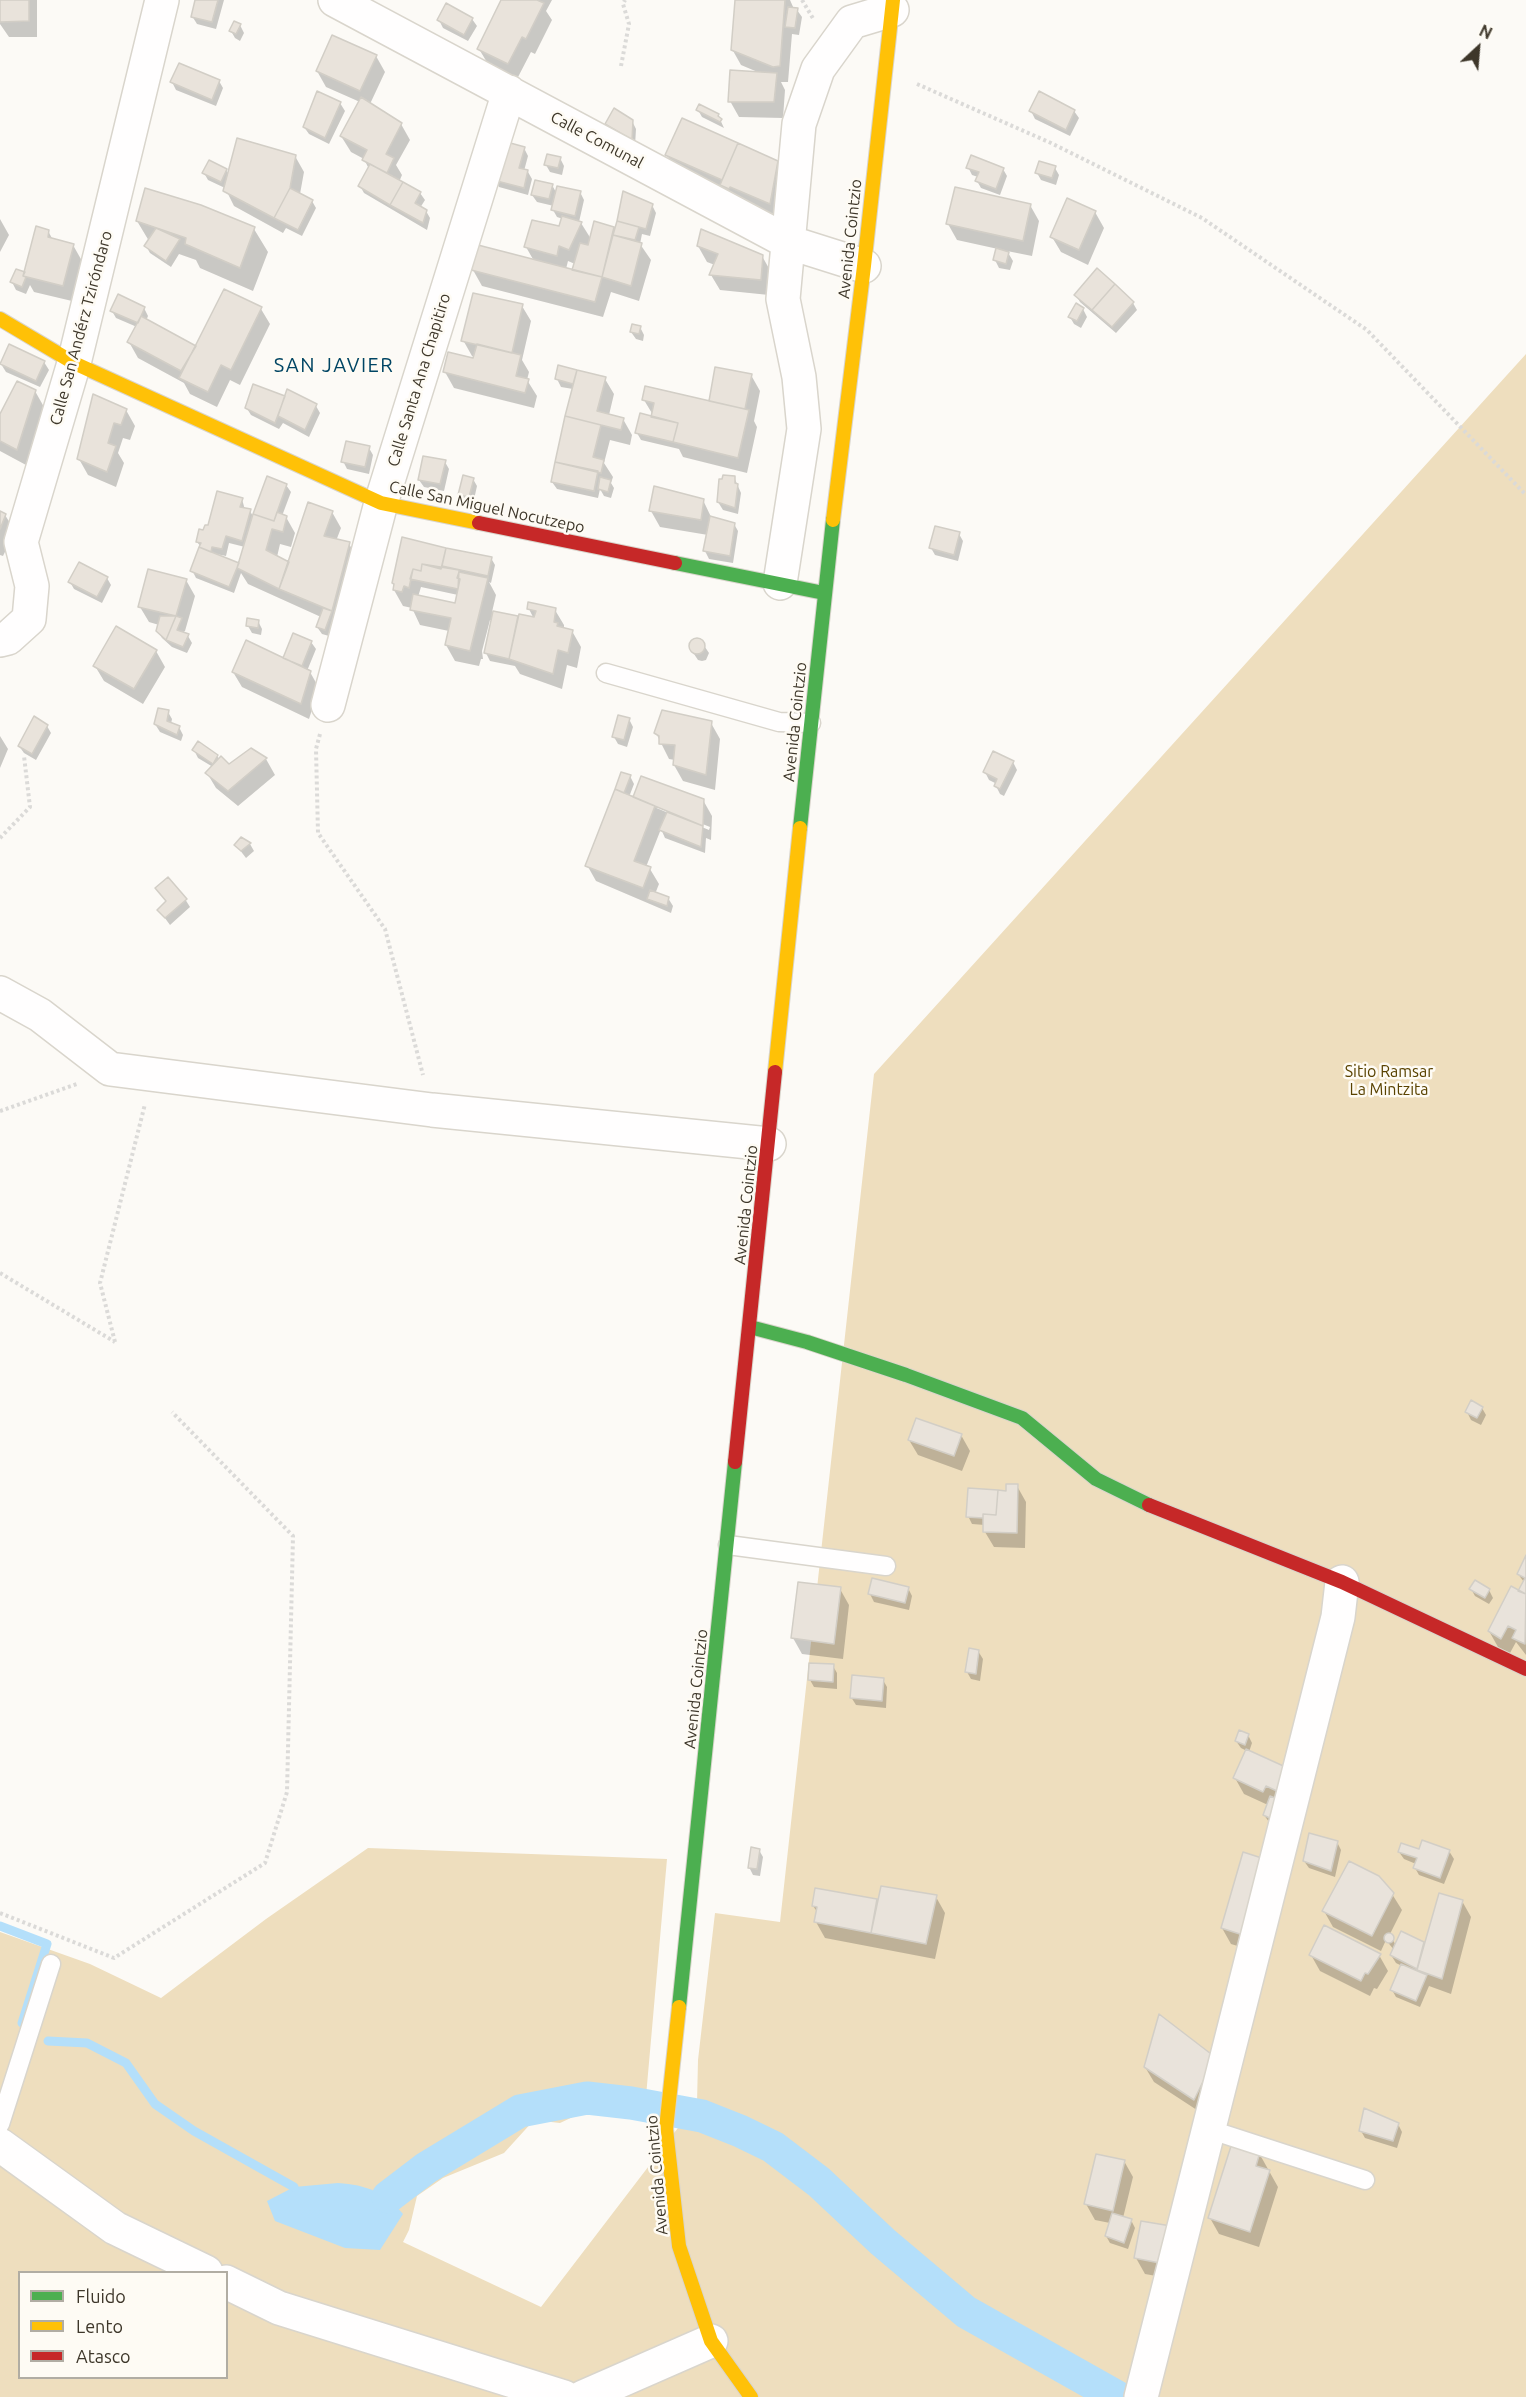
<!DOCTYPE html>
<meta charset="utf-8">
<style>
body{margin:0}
#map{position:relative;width:1526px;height:2397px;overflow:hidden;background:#fcfaf6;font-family:Ubuntu,sans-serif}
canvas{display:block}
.legend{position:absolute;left:18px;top:2271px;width:210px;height:108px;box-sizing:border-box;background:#fefbf4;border:2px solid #b1ada3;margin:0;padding:8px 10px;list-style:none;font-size:18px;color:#3e372a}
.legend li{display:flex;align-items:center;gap:12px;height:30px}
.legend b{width:30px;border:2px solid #b1ada3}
.north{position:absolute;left:1448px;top:18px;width:60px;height:60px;-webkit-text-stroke:4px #fefbf4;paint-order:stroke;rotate:26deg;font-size:16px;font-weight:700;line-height:24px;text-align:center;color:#3e372a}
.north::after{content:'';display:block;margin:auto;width:21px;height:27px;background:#3e372a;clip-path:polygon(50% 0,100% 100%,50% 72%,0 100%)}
</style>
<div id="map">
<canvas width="1526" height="2397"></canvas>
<ul class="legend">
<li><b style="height:8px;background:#4caf50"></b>Fluido</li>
<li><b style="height:8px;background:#ffc107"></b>Lento</li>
<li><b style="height:8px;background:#c62828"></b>Atasco</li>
</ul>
<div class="north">N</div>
</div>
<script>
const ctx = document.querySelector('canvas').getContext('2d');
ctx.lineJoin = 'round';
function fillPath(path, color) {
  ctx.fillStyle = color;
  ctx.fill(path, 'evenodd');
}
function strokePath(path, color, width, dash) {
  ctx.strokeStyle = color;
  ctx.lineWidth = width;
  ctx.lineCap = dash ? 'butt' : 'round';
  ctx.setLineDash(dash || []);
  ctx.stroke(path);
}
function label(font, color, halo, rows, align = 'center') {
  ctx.font = font + ' Ubuntu,sans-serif';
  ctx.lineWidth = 5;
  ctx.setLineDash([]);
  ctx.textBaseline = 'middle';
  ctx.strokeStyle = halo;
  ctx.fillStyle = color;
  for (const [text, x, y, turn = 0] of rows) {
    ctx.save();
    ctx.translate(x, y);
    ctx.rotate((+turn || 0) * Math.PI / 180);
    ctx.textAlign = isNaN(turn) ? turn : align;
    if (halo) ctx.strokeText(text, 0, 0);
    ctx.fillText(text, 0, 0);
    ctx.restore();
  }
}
const green = new Path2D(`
 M1526 354V2397H0V1932L90 1964 161 1998 266 1919 368 1848 667 1859 644 2119 590 2109 560 2123 534 2120 504 2153 443 2178 417 2196 409 2230 403 2242 541 2307 697 2103 698 2060 715 1913 780 1922 874 1074ZM20 2272H226V2378H20Z`);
const water = new Path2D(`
 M338 2183C367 2185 384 2192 403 2214L380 2250 345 2248 275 2221 267 2201 294 2187Z`);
const shadow = new Path2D(`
 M0 0H37V37H9L0 24Z
 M197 0H224L216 29 197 24 192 16Z
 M503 0H552L546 11 552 20 535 54 531 52 517 79 488 64 479 49Z
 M736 0H790L794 9 797 10 802 17 799 35 792 34 788 82H781L785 90 783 118 739 117 730 101 760 73 741 65 732 49Z
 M472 19 477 26 468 41 443 28 439 20Z
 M240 25 244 33 240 41 235 38 231 31Z
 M376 56 385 72 370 104 401 124 410 140 396 165 402 175 399 182 420 193 425 200 420 208 426 211 430 218 427 230 364 193 360 186 369 169 364 159 351 152 341 136 360 102 326 87 317 71Z
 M219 81 223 88 216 106 176 90 172 82Z
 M340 103 345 111 329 144 309 134 304 127Z
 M698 110 718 115 724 128 702 117Z
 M1031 111H1074L1079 118 1070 136 1035 119Z
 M682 120 777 162 786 178 779 219 676 171 667 155Z
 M632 121 636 129 635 146 611 131 607 124Z
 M524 148 528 156 524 171 528 172 532 179 528 195 499 187 495 180Z
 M295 156 304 172 300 194 312 201 316 208 302 236 286 228 283 233 234 206 225 188 208 180 204 173 226 170 229 175Z
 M560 158 564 166 562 175 550 172 546 165Z
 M968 167 1003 169 1007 176 1000 195 981 188 977 181 978 177 972 175Z
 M1055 168 1059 175 1056 185 1041 180 1037 173Z
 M552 185 557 194 580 192 584 200 579 222 581 223 591 239 613 228 616 232 652 205 656 213 650 236 642 234 640 244 651 260 639 301 611 292 603 317 482 286 473 270 534 261 526 247 560 228 563 219 557 217 553 210 554 206 537 202 532 195ZM568 261 575 264 573 271 566 269Z
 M1030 205 1039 221 1032 256 1007 251 1013 261 1010 270 999 268 995 260 998 249 957 240 948 224Z
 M200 207 254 229 268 252 253 291 200 268 196 260 179 254 171 267 150 253 146 246 149 241 137 221Z
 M1095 212 1104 228 1088 265 1061 252 1052 237Z
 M0 219 9 235 0 252Z
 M48 231 53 240 73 245 82 261 72 301 34 292 30 285 26 294 16 290 12 282 25 274Z
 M698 246 762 256 771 272 769 295 720 290 711 275 715 265 707 262Z
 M1076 295 1133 303 1137 310 1116 333 1080 302Z
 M522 306 531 321 522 360 529 372 527 380 537 396 534 408 454 388 445 372 474 360 475 357 472 356 463 340Z
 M144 308 148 316 146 321 196 348 261 309 270 324 240 385 230 380 217 407 190 394 184 383 138 358 129 342 137 327 116 318 112 311Z
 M1083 309 1087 317 1081 328 1074 324 1070 317Z
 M640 327 644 335 643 341 636 339 631 332Z
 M44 362 49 370 40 387 6 372 1 364Z
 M559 367 605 379 614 394 609 415 623 419 632 435 630 445 610 440 604 463 613 477 611 483 614 488 611 498 604 496 600 489 598 498 557 489 552 482 573 389 561 387 557 379Z
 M751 375 760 391 754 421 757 427 747 473 683 457 679 449 641 440 637 433 653 415 644 400 710 403Z
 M35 391 44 407 26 465 0 451V417Z
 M286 398 316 406 320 413 309 437 283 423 279 429 251 415 246 407Z
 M126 410 135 426 130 440 123 438 118 453 124 463 116 487 88 475 79 459Z
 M369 448 373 455 369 474 347 469 343 461Z
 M445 462 449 469 444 491 424 487 419 480Z
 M734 477 741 493 738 514 723 510 718 502Z
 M473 479 477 486 473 504 464 502 460 495Z
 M286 485 291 492 282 516 286 517 295 533 291 547 280 544 277 557 290 564 332 512 341 528 336 541 349 544 358 559 329 636 322 634 317 627 321 617 248 584 241 573 234 593 196 578 192 570 201 547 197 542 209 527 242 499 245 510 250 511 254 518ZM229 543 245 547 239 565 216 554 226 556Z
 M703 500 712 519 734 524 738 531 733 563 709 559 705 551 708 535 660 527 651 511Z
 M0 513 5 515 15 531 3 556 0 555Z
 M959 534 963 541 958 561 935 555 931 548Z
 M446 549 491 558 495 565 491 583 489 582 496 595 492 612 534 619 529 609 555 610 564 625V629L572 631 581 647 577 668 567 665 562 689 520 674 515 666 490 661 486 653 493 621 490 620 482 651 483 659H481L479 666 455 661 446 645 449 631 420 625 412 608 403 606 394 590 393 583ZM421 587 458 595 456 605 418 597Z
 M107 578 111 585 102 603 74 589 70 582Z
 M186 580 195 596 185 631 182 633 188 636 192 643 187 653 172 647 162 638 157 630 159 625 149 622 140 607Z
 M258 621 262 629 261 635 252 633 248 626Z
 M697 639 701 641 709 653 706 660 702 661 698 660 690 648 692 641Z
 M311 642 316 649 307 671 310 672 319 688 309 719 242 687 233 672 284 660Z
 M156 651 165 667 143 704 104 681 95 666Z
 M168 712 172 719 171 724 179 727 183 735 181 741 160 732 155 724Z
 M629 719 633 727 627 747 618 744 614 737Z
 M711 723 720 739 715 790 683 781 674 765 675 760 669 759 656 733Z
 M47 726 51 733 36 760 24 753 19 746Z
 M0 736 8 749 0 768Z
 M251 749 266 759 275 775 238 806 216 788 207 773 213 767 198 758 194 750 217 756 220 760 229 766Z
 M1013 762 1017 770 1004 796 1000 794 996 786 997 784 989 780 985 772Z
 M630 776 634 784 629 797 703 800 712 816 711 840 706 838 705 853 665 838 661 829 646 867 650 869 659 884 655 894 668 898 673 906 671 913 596 881 587 865ZM648 802 710 827 709 830 647 804Z
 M241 839 250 844 254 851 246 858 236 845Z
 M157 889 185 899 190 907 170 925 159 910 167 903Z
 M1482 1408 1486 1415 1481 1425 1471 1420 1467 1412Z
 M961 1435 970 1451 962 1471 918 1455 909 1440Z
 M1017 1486 1026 1502 1025 1548 994 1547 985 1532V1525L972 1524 968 1516Z
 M1526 1558V1655L1516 1642 1510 1653 1498 1647 1489 1631 1519 1592 1524 1582 1518 1574Z
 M908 1588 912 1596 909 1610 874 1602 870 1594Z
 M840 1589 849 1605 843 1659 802 1654 793 1638Z
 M1471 1589 1489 1590 1493 1598 1489 1604 1475 1596Z
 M978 1651 983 1659 980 1681 971 1679 967 1672Z
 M833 1666 837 1673V1689L814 1687 810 1680Z
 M883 1680 887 1687 886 1708 856 1705 851 1697Z
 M1248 1735 1252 1743 1249 1752 1288 1770 1276 1825 1269 1822 1264 1815 1268 1805 1244 1794 1235 1778 1247 1751 1241 1748 1236 1741Z
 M1337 1842 1341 1850 1335 1877 1309 1868 1304 1861Z
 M759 1850 763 1857 760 1876 753 1875 749 1867Z
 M1420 1851H1449L1454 1859 1444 1884 1419 1875 1415 1868 1416 1864 1404 1859 1399 1852Z
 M1244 1854 1254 1951 1231 1944 1222 1928Z
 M816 1890 878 1901 936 1897 945 1913 935 1959 825 1938 816 1922 818 1913 813 1906Z
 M1392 1894 1402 1910 1390 1934 1396 1946 1423 1943 1425 1947 1462 1901 1471 1917 1451 1994 1429 1986 1420 2007 1396 1997 1392 1990 1402 1966 1396 1963 1391 1955 1394 1950 1386 1940 1381 1951 1333 1927 1324 1911Z
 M1311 1955H1379L1388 1971 1377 1989 1374 1988 1370 1996 1320 1971Z
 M1214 2058 1203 2114 1154 2082 1145 2067Z
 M1398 2124 1402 2132 1397 2148 1365 2138 1361 2131Z
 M1259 2153 1278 2187 1259 2247 1219 2234 1210 2218Z
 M1124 2161 1133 2177 1123 2218 1131 2220 1135 2228 1128 2249 1110 2243 1106 2236 1110 2223 1095 2220 1086 2204Z
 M1142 2222 1179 2280 1145 2274 1136 2258Z`);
const stream = new Path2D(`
 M0 1926 47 1944 22 2023
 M48 2041 87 2043 126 2063 155 2104 194 2131 294 2187`);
const canal = new Path2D(`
 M388 2197 426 2168 520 2111 587 2098 631 2103 702 2116 740 2131 773 2147 819 2182 883 2242 966 2312 1117 2397`);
const building = new Path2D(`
 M0 0H29V21L0 22Z
 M195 0H218L212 22 191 17Z
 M501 0H537L544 3 526 39 522 37 508 64 477 49Z
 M735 0H785L780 66 773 67 731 50Z
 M446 3 473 18 464 35 437 20Z
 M788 7 798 8 795 28 785 27Z
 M234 21 241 24 236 34 229 31Z
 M332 35 377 55 360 91 316 71Z
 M179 63 220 80 212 100 170 82Z
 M730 70 777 73 774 102H728Z
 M317 91 341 102 325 138 303 127Z
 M1039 91 1075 110 1066 130 1029 111Z
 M361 97 402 123 386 154 394 158 387 173 362 160 367 150 340 136Z
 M699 104 719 114 718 116 722 119 720 122 696 110Z
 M614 108 633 120 632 140 605 124Z
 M682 118 738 143 722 180 665 155Z
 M237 138 296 155 290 188 274 218 223 191Z
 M503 141 525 147 519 168 528 170 524 188 493 180Z
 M738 143 778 161 770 204 730 187 729 189 720 185Z
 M547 154 561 157 558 168 544 165Z
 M971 155 1004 168 996 189 975 181 979 172 966 168Z
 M209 160 227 169 221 182 202 173Z
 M1039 161 1056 166 1052 178 1035 173Z
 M370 164 403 182 390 205 358 186Z
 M535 180 553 184 549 199 531 195Z
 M403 182 421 192 415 203 427 210 423 223 390 205Z
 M557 186 581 191 575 216 551 210Z
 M955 187 1031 204 1023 241 946 224Z
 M145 188 201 205 255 227 240 268 185 244 186 238 136 221Z
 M290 188 313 200 298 230 274 218Z
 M623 191 653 204 646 229 617 221Z
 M1067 198 1096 211 1079 250 1050 237Z
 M562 216 582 222 569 250 559 246 557 256 524 247 532 220 559 226Z
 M594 221 614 227 602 277 572 270 580 243 588 245Z
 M617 221 639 227 635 240 613 235Z
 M36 226 49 230 48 237 74 244 63 286 23 276Z
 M156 228 180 239 166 261 144 246Z
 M701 229 763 255 761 280 709 275 718 254 697 246Z
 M613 235 642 243 631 286 602 277Z
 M478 245 602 277 595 302 471 270Z
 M996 248 1009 252 1006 264 993 260Z
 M1097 268 1115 284 1092 310 1074 295Z
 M16 269 25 272 23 276 26 277 22 287 10 282Z
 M1115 284 1134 302 1112 327 1092 310Z
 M224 289 262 307 231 370 221 365 208 392 179 378Z
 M473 293 523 304 512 353 461 341Z
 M118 294 145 307 138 323 110 311Z
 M1076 303 1084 308 1077 321 1068 317Z
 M141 316 196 346 181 371 127 342Z
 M632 324 641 326 639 334 630 332Z
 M9 344 45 361 36 381 0 364Z
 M477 344 521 355 516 376 529 379 525 393 443 372 448 352 473 358Z
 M558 365 577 370 573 384 555 379Z
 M715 367 752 374 745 409 709 401Z
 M577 370 606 377 597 411 624 418 621 430 565 416Z
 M17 381 36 390 17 450 0 441V414Z
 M253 384 285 396 275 423 245 408Z
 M645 386 749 410 738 458 673 442 678 423 651 417 654 403 642 400Z
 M287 389 317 404 305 430 278 416Z
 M93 394 127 409 121 425 114 423 108 443 116 446 107 472 77 459Z
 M640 413 678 423 673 442 635 433Z
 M565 416 601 425 593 457 604 460 601 473 555 462Z
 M346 441 370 446 365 467 341 462Z
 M423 456 446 460 440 484 418 480Z
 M555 462 598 471 594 491 551 482Z
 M463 475 474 478 469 497 458 495Z
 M723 475 735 476V483L738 484 735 508 717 502 719 479H722Z
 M267 476 287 484 274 521 253 514Z
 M600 477 611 480 608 492 598 489Z
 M654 486 704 499 701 520 649 511Z
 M217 491 243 498 240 507 251 509 242 541 226 536 222 549 212 547 211 552 199 547 201 543 196 542 199 529 203 530 205 525H208Z
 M308 502 333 511 324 536 350 542 332 611 279 589Z
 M0 511 6 514 0 529Z
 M277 512 287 516 283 532 272 529 266 550 289 562 279 589 237 568 253 514 274 521Z
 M710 516 735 523 730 556 703 551Z
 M935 526 960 532 954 555 929 548Z
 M402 537 446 548 441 569 422 564 421 571 413 569 409 588 404 586 402 592 393 590 394 584 392 583Z
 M199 547 239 563 229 587 190 571Z
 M446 548 492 557 488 576 442 566Z
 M79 562 108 577 97 597 68 582Z
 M422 564 459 570 458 589 410 579 413 569 421 571Z
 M148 569 187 579 176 616 138 607Z
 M459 572 488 578 470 651 445 645 451 618 410 610 413 594 455 603 460 579 457 578Z
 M528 602 556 608 554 622 558 623 557 626 573 630 568 653 558 650 553 674 509 659 519 614 534 617 536 611 527 609Z
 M323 608 332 611 325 630 316 627Z
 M493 611 518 616 509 659 484 653Z
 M160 616H176L166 640 156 631Z
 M176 616 182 618 177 630 189 634 183 647 166 640Z
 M247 618 259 620 258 628 246 626Z
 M116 626 157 650 134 689 93 666Z
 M293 633 312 641 302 666 283 658Z
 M689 646a8 8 0 1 1 16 0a8 8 0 1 1-16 0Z
 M246 640 311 671 301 704 232 672Z
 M158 708 169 710 167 721 180 726 177 735 154 724Z
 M662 710 712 721 706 775 673 765 675 745 659 744V736L654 733Z
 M618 715 630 718 624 740 612 737Z
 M34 716 48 725 32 754 18 746Z
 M198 741 218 755 213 764 192 750Z
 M251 748 267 758 228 791 205 773 221 756 229 764Z
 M993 751 1014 761 1000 789 994 786 997 779 983 772Z
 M621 772 631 775 624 793 615 789Z
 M641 776 704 799 703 826 633 797Z
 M615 789 655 806 634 861 651 867 643 888 585 866Z
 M667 812 703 826 701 847 659 830Z
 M241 837 251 843 241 851 234 845Z
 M168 877 187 899 165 918 157 910 166 901 155 888Z
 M650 890 669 897 667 906 647 899Z
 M1471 1400 1483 1407 1477 1418 1465 1412Z
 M916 1418 962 1434 954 1456 908 1440Z
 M1006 1484H1018L1017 1533 983 1532V1514L996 1515 998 1490 1006 1491Z
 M968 1488 998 1490 996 1515 983 1514V1518L966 1517Z
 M1526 1555V1594L1518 1591 1525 1578 1517 1574Z
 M872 1578 909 1587 905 1603 868 1594Z
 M1475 1580 1490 1589 1485 1598 1469 1589Z
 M798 1582 841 1587 834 1644 791 1638Z
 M1511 1586 1526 1594 1525 1644 1512 1638 1516 1630 1508 1626 1501 1639 1488 1631Z
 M969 1648 979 1650 976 1674 965 1672Z
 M809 1663 834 1664 833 1682 808 1680Z
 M852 1675 884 1678 882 1701 850 1698Z
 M1239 1730 1249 1734 1245 1745 1235 1741Z
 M1246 1749 1290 1769 1279 1792 1266 1786 1263 1792 1233 1778Z
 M1270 1796 1280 1800 1272 1819 1263 1815Z
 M1309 1833 1338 1841 1331 1871 1303 1861Z
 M1422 1840 1450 1850 1440 1878 1413 1868 1417 1858 1398 1852 1401 1843 1419 1849Z
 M751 1847 760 1849 757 1869 748 1868Z
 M1243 1852 1268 1860 1246 1936 1221 1928Z
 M1349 1861 1379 1876 1394 1893 1372 1936 1322 1911Z
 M881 1886 937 1895 926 1944 871 1933Z
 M815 1888 877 1899 871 1933 814 1922 817 1907 812 1906Z
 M1439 1893 1463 1900 1442 1979 1417 1970Z
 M1324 1925 1381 1954 1368 1974 1365 1973 1361 1981 1309 1955Z
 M1401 1931 1424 1942 1417 1969 1390 1955Z
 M1384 1938a5 5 0 1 1 10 0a5 5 0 1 1-10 0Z
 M1401 1964 1427 1975 1416 2001 1390 1990Z
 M1159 2014 1215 2057 1194 2100 1144 2067Z
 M1364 2108 1399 2123 1393 2141 1359 2131Z
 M1232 2143 1260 2152 1256 2166 1270 2170 1250 2232 1208 2218Z
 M1096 2154 1125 2160 1113 2211 1084 2204Z
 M1112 2213 1132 2219 1124 2243 1105 2236Z
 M1141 2221 1177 2227 1170 2265 1134 2258Z`);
const path = new Path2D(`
 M802 0 814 20
 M621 66 629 24 623 4 625 0
 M917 84 1051 143 1202 218 1367 330 1526 495
 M320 734 316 749 318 833 385 929 423 1075
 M0 838 30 807 24 756
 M0 1111 77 1084
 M0 1273 115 1342
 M115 1342 100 1283 145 1104
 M0 1913 114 1958 265 1863 287 1792 293 1536 172 1412`);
const lane = new Path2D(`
 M606 673 779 722 811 723
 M728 1545 886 1566
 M0 2124 51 1964
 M1208 2129 1365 2180`);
const street = new Path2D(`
 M335 0 788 242 864 266
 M780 583 804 429 799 377 783 299 799 124 818 69 852 22 892 10
 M0 640 8 638 29 619 32 586 21 542 74 363 162 0
 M328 705 381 503 509 92
 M0 993 40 1015 110 1069 432 1110 769 1144
 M0 2145 115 2228 206 2272
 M226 2282 279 2308 564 2397
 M583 2397 711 2341
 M1141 2397 1338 1617 1342 1582`);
const fast = new Path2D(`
 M675 563 824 593
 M800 828 833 520
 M750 1327 807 1342 906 1375 1022 1418 1096 1479 1149 1505
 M679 2007 735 1462`);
const slow = new Path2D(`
 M0 319 74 363 381 503 479 523
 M833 520 864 266 893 0
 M775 1072 800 828
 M679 2007 666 2129 679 2246 711 2341 751 2397`);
const jam = new Path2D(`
 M479 523 675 563
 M735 1462 775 1072
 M1149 1505 1342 1582 1526 1669`);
const streetNames = [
 ["Calle Comunal",597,140,28],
 ["Avenida Cointzio",850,239,-84],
 ["Calle San Andérz Tziróndaro",81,328,-75],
 ["Calle Santa Ana Chapitiro",419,380,-73],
 ["Calle San Miguel Nocutzepo",487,507,12],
 ["Avenida Cointzio",795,722,-84],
 ["Avenida Cointzio",746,1205,-84],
 ["Avenida Cointzio",696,1689,-84],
 ["Avenida Cointzio",657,2175,-95]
];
const parkNames = [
 ["Sitio Ramsar",1389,1072],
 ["La Mintzita",1389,1090]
];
const quarterNames = [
 ["SAN JAVIER",334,365]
];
fillPath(green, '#eedebe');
fillPath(water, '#b4dffa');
fillPath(shadow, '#0003');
strokePath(stream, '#b4dffa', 9);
strokePath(canal, '#b4dffa', 33);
fillPath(building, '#e9e3db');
strokePath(building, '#d2cec6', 1.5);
strokePath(lane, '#d9d5cc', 21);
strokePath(street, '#d9d5cc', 36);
strokePath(fast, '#d9d5cc', 16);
strokePath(slow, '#d9d5cc', 16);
strokePath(jam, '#d9d5cc', 16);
strokePath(path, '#dbdad8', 4, [3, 3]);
strokePath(lane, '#fffefe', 18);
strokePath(street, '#fffefe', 33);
strokePath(fast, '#4caf50', 14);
strokePath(slow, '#ffc107', 14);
strokePath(jam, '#c62828', 14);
label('16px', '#3e372a', '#fefbf4', streetNames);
label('16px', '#594200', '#fefbf4', parkNames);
ctx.letterSpacing = '1.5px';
label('20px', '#004564', '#fefbf4', quarterNames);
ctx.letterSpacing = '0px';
</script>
